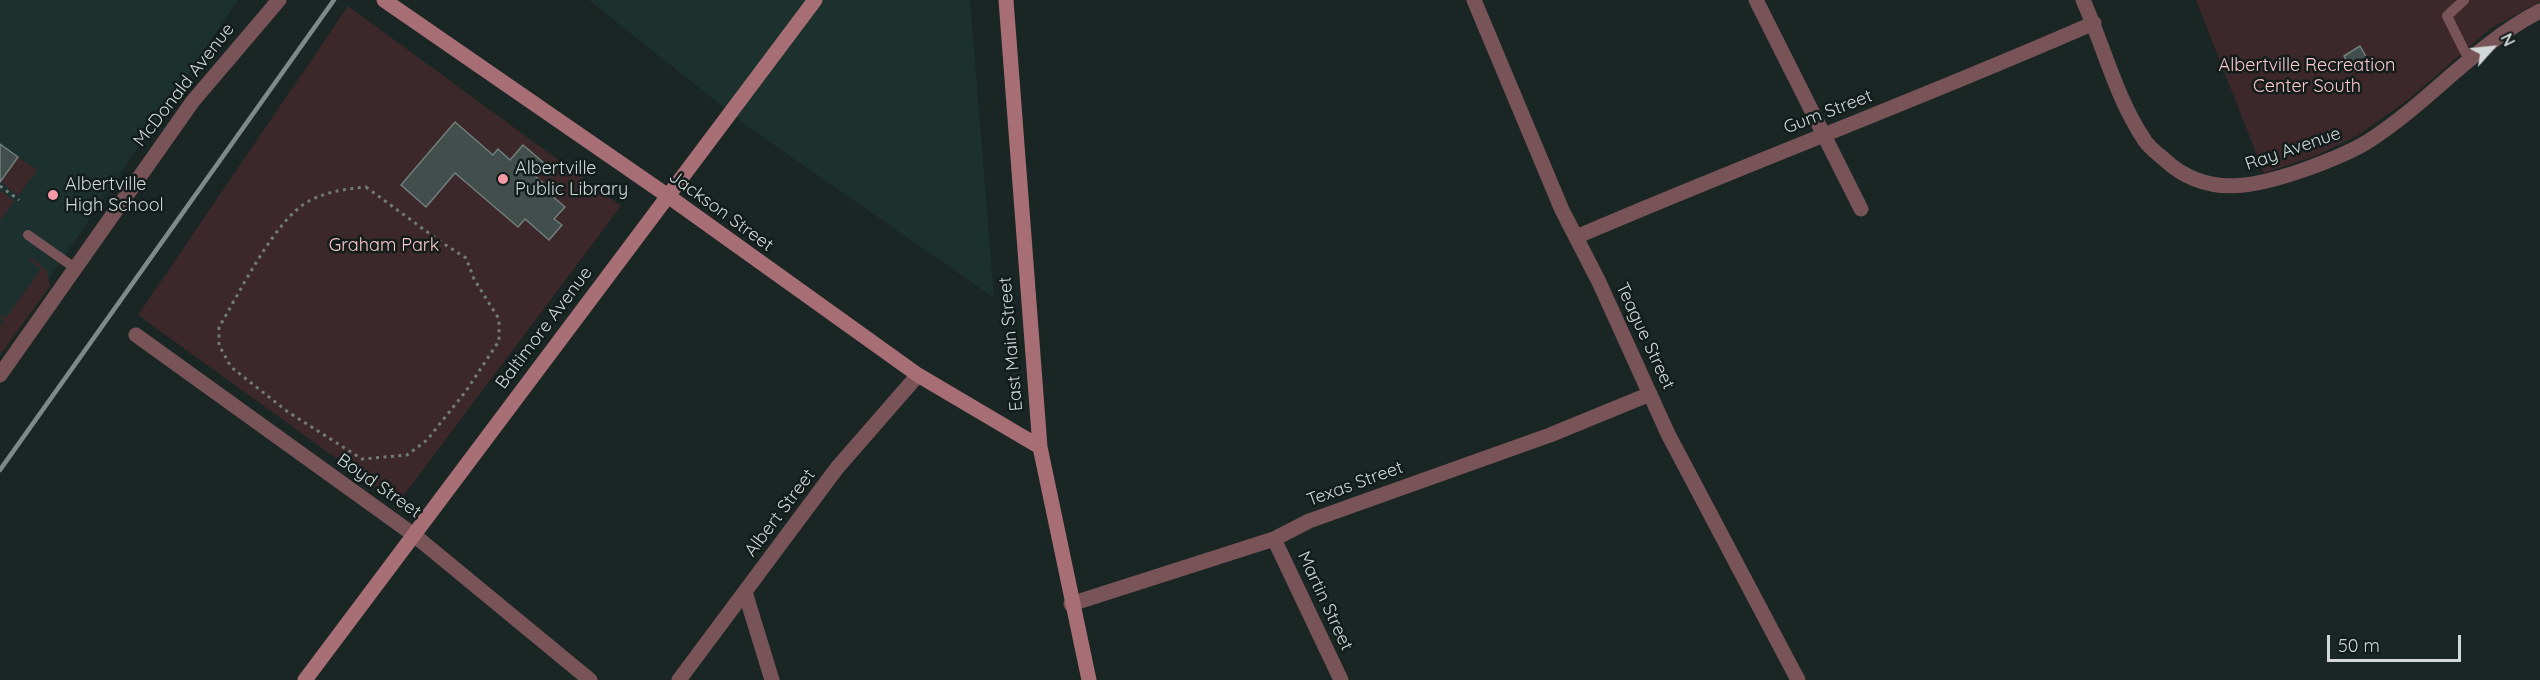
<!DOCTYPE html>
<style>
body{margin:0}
#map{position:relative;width:2540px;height:680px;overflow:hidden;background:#1a2624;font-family:Quicksand,sans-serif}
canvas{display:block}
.north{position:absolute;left:2462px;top:18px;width:60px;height:60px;-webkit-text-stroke:4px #111c1b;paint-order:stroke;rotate:63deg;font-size:16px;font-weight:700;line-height:24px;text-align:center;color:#d1d8d7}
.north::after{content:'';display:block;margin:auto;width:21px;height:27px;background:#d1d8d7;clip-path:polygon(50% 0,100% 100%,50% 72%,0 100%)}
.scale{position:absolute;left:2327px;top:635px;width:134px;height:27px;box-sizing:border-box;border:3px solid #d1d8d7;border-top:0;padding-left:8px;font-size:18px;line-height:21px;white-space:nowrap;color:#d1d8d7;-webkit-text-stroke:4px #111c1b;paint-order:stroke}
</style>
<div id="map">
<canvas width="2540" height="680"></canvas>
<div class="north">N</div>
<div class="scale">50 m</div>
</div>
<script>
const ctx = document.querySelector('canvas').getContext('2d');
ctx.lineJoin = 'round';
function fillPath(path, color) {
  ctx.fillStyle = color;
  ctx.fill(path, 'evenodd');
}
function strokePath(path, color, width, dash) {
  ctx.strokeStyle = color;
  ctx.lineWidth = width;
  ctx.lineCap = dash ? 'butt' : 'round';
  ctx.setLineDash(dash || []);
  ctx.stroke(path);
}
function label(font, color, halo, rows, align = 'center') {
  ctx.font = font + ' Quicksand,sans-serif';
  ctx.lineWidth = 5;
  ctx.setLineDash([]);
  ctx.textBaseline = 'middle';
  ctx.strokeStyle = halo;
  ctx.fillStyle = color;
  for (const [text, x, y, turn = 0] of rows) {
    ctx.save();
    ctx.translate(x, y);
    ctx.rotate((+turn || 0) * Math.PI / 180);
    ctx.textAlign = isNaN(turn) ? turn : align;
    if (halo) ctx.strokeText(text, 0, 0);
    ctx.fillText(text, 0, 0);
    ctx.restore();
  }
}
const built = new Path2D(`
 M0 0H238L0 351Z
 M589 0H970L994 298 747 126Z`);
const green = new Path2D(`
 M2196 0H2540V2L2491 28 2409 99 2360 134 2318 155 2264 173Z
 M348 6 621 206 398 503 138 315Z
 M18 157 37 170 18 196 1 182Z
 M0 190 14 201 0 221Z
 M31 257 47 271 50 286 0 355V327L3 322 0 314 6 318 41 269 30 260Z`);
const building = new Path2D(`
 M2360 46 2369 62 2353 71 2344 56Z
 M455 122 493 155 498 149 510 160 523 145 544 163 534 175 548 187 545 190 565 207 554 219 562 225 549 240 525 219 518 227 455 173 426 207 401 185Z
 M0 144 18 157 0 182Z`);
const path = new Path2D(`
 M0 186 19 200
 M366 187 441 242 466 258 474 279 499 319V341L466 391 427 440 407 455 362 459 288 412 231 367 219 345V327C239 294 275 219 309 201 328 191 346 189 366 187Z`);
const lane = new Path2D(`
 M2464 0 2447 16 2468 58
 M28 235 75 268`);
const street = new Path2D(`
 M1474 0 1562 210 1599 282 1668 434 1798 680
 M1756 0 1861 209
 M2083 0C2104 47 2116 98 2145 141 2150 148 2158 154 2165 160 2208 200 2259 186 2309 168 2328 161 2349 153 2367 142 2430 102 2474 45 2540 11
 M1576 237C1748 163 1923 98 2094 23
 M136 335 414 535 590 680
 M0 375 193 101 279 0
 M1274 539 1341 680
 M745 592 772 680
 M1071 604 1274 539 1309 521 1550 435 1650 394
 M679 680 837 468 918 375`);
const secondary = new Path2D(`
 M384 0 668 196 918 375 1040 447
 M1006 0 1040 447 1089 680
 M305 680 815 0`);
const rail = new Path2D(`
 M0 470 334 0`);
const markers = [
 [503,179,6,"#f49aa6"],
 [53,195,6,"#f49aa6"]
];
const parkNames = [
 ["Albertville Recreation",2307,66],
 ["Center South",2307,87],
 ["Graham Park",384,246]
];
const streetNames = [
 ["McDonald Avenue",184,85,-52],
 ["Gum Street",1828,112,-21],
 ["Ray Avenue",2293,149,-19],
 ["Jackson Street",721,211,36],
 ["Baltimore Avenue",544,328,-53],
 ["Teague Street",1645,336,65],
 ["East Main Street",1011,344,-95],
 ["Texas Street",1355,484,-20],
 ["Boyd Street",379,486,35],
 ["Albert Street",780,513,-53],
 ["Martin Street",1325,601,65]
];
const poiNames = [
 ["Albertville",515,169],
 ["Public Library",515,190],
 ["Albertville",65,185],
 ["High School",65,206]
];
fillPath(built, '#1c302d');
fillPath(green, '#3c282a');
fillPath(building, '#414e4c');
strokePath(building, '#707e7c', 1.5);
strokePath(path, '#727b7a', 3, [3, 4.5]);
strokePath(lane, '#785358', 10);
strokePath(street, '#785358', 15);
strokePath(secondary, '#a76e75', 15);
strokePath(rail, '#7f8987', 4.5);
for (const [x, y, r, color] of markers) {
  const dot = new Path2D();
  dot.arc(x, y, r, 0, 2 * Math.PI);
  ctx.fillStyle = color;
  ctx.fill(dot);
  strokePath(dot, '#111c1b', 2);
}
label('18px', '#fdc6cc', '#111c1b', parkNames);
label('18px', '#d1d8d7', '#111c1b', streetNames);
label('18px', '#d1d8d7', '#111c1b', poiNames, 'left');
</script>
